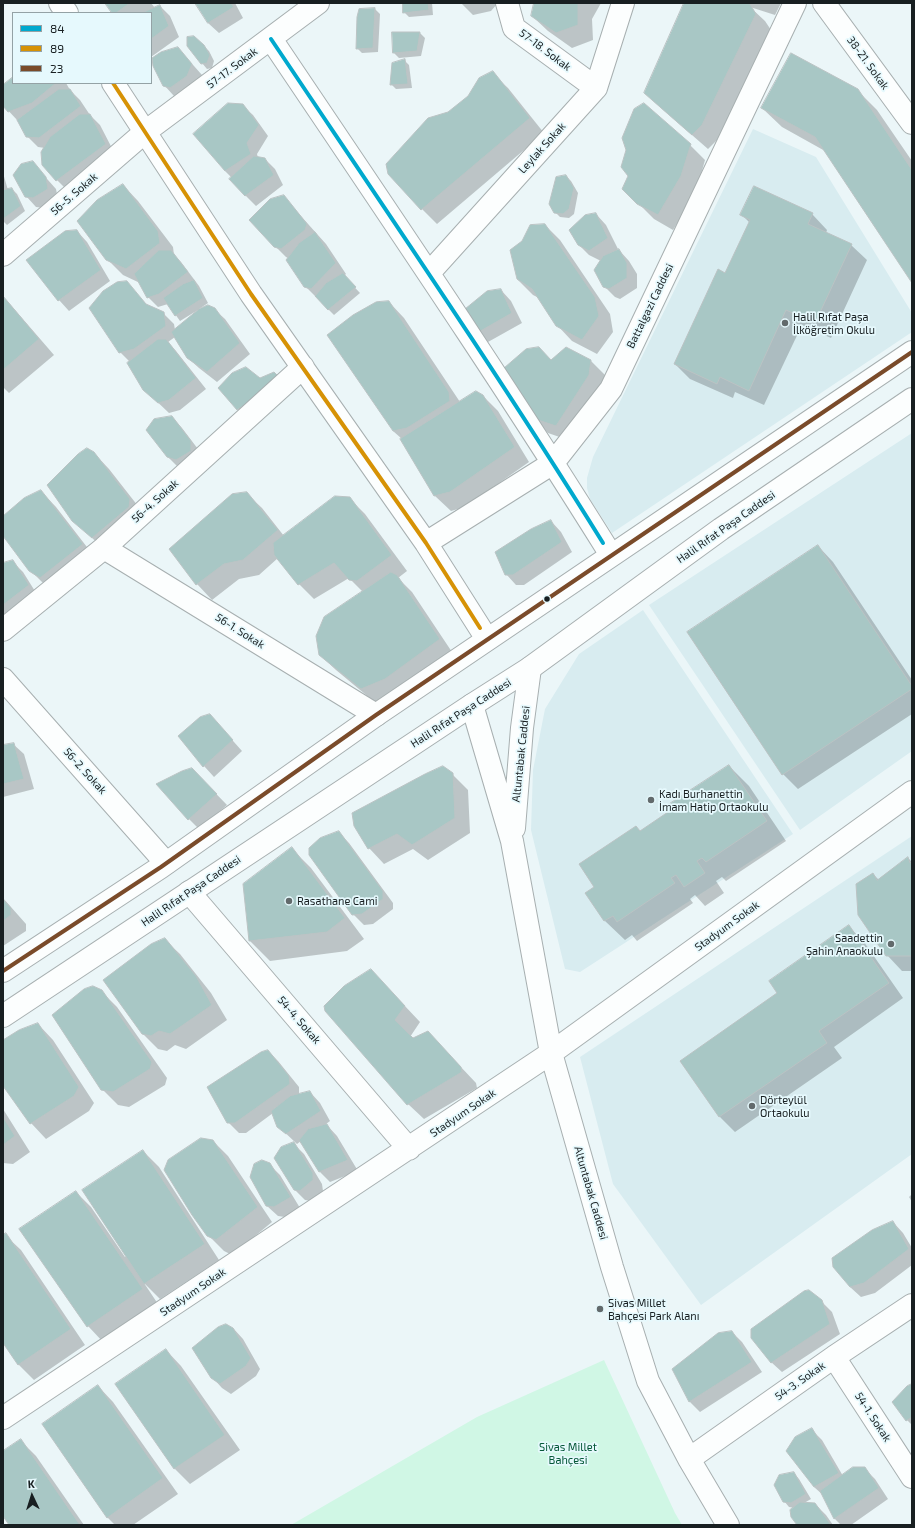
<!DOCTYPE html>
<meta charset="utf-8">
<style>
body{margin:0}
#map{position:relative;width:915px;height:1528px;overflow:hidden;background:#ebf6f8;font-family:"Exo 2",sans-serif}
canvas{display:block}
.frame{position:absolute;inset:0;border:4px solid #181f21;pointer-events:none}
.legend{position:absolute;left:12px;top:12px;width:140px;height:72px;box-sizing:border-box;background:#e6f9fd;border:1px solid #94a2a5;margin:0;padding:5px 7px;list-style:none;font-size:12px;color:#181f21}
.legend li{display:flex;align-items:center;gap:8px;height:20px}
.legend b{width:20px;border:1px solid #94a2a5}
.north{position:absolute;left:12px;top:1476px;width:40px;height:40px;-webkit-text-stroke:3px #e6f9fd;paint-order:stroke;rotate:356deg;font-size:11px;font-weight:700;line-height:16px;text-align:center;color:#181f21}
.north::after{content:'';display:block;margin:auto;width:14px;height:18px;background:#181f21;clip-path:polygon(50% 0,100% 100%,50% 72%,0 100%)}
</style>
<div id="map">
<canvas width="915" height="1528"></canvas>
<div class="frame"></div>
<ul class="legend">
<li><b style="height:5px;background:#00a9ce"></b>84</li>
<li><b style="height:5px;background:#d69205"></b>89</li>
<li><b style="height:5px;background:#7a4b2a"></b>23</li>
</ul>
<div class="north">K</div>
</div>
<script>
const ctx = document.querySelector('canvas').getContext('2d');
ctx.lineJoin = 'round';
function fillPath(path, color) {
  ctx.fillStyle = color;
  ctx.fill(path, 'evenodd');
}
function strokePath(path, color, width, dash) {
  ctx.strokeStyle = color;
  ctx.lineWidth = width;
  ctx.lineCap = dash ? 'butt' : 'round';
  ctx.setLineDash(dash || []);
  ctx.stroke(path);
}
function label(font, color, halo, rows, align = 'center') {
  ctx.font = font + ' "Exo 2",sans-serif';
  ctx.lineWidth = 3.5;
  ctx.setLineDash([]);
  ctx.textBaseline = 'middle';
  ctx.strokeStyle = halo;
  ctx.fillStyle = color;
  for (const [text, x, y, turn = 0] of rows) {
    ctx.save();
    ctx.translate(x, y);
    ctx.rotate((+turn || 0) * Math.PI / 180);
    ctx.textAlign = isNaN(turn) ? turn : align;
    if (halo) ctx.strokeText(text, 0, 0);
    ctx.fillText(text, 0, 0);
    ctx.restore();
  }
}
const built = new Path2D(`
 M753 129 816 157 912 313V332L612 533 590 499 587 488V478L593 457Z
 M912 433V751L800 830 649 605Z
 M643 610 793 834 580 972 565 969 531 830 533 770 545 709 579 654Z
 M912 836V1154L701 1305 613 1184 580 1057Z`);
const green = new Path2D(`
 M604 1360 675 1513 682 1525H291L477 1417Z`);
const shadow = new Path2D(`
 M106 3H151L155 8 160 6 170 16 179 37 151 57V13H113Z
 M196 3H235L243 18 219 33 208 23Z
 M404 3H432L433 15 409 17 404 12Z
 M461 3H497V4L491 11 473 15Z
 M532 3H601L592 19 593 40 572 48 548 31 532 16 534 5Z
 M686 3H781L775 15 750 7 765 21 771 30 717 140 708 149 661 108 645 93Z
 M375 9 380 14 378 52 362 53 357 48Z
 M393 33H420L425 38 421 56 399 58 394 53Z
 M194 37 209 51 214 61 212 68 207 69 202 63Z
 M178 48 202 75 197 86 180 98 174 96 164 85Z
 M404 60 409 65 412 88 396 89 391 84Z
 M492 73 508 88 544 133 437 224 422 209 448 113 469 97Z
 M13 78V83H66L70 90 80 100 90 115 100 125 115 154 67 190 57 180 45 148 38 147 27 136 18 121 3 105V86Z
 M857 90 877 110 912 161V281L825 151 782 127 762 108Z
 M242 105 253 115 268 136 257 154 258 158H264L275 169 283 185 256 206 245 195 232 178 225 171Z
 M690 145 705 160 696 192 673 230 654 219 638 203Z
 M32 162 56 189 58 199 44 208 36 207 26 196Z
 M3 173 8 190 12 189 17 194 25 211 7 225 3 221Z
 M566 176 571 181 578 193 574 214 569 218 560 217 555 212Z
 M123 185 138 201 173 247 174 255 181 262 199 286 208 303 199 309V310L214 309 225 319 250 354 217 382 199 368 188 358 175 337 168 342 176 351 206 389 180 410 169 413 150 395 130 362 120 352 126 282 148 306 163 313 174 324 175 330 198 311V310L180 321 168 304 158 307 148 297 140 283 123 275 107 259Z
 M283 196 326 244 346 274 344 276 360 293 334 315 305 286 288 258 286 257 275 246Z
 M596 214 606 225 618 249 615 252 619 250 629 261 637 274V288L620 299 615 297 604 286 601 261 589 255 579 245Z
 M812 214 827 230 826 233 851 245 867 260 831 338 802 325 764 405 735 392 733 398 690 379 675 364 726 274 750 223 742 215Z
 M545 225 560 240 610 314 613 332 597 354 572 341 557 325 539 298 533 295 517 279Z
 M77 231 87 242 110 281 69 311 59 300Z
 M501 290 511 301 522 323 488 342 478 332Z
 M3 296 54 355 9 393 3 387Z
 M389 302 404 318 460 402 482 395 498 411 529 462 465 507 451 511 435 496 402 439 393 431Z
 M552 361H591L606 376 571 441 548 433 532 418Z
 M172 417 182 428 201 453 179 468 168 457Z
 M94 453 109 469 145 515 108 553 73 520Z
 M41 491 56 507 97 560 46 586 30 570 3 534V517Z
 M246 493 262 508 284 536 349 498 365 514 407 571 398 578 412 592 454 655 377 704 336 670 320 655 363 592 349 578 314 599 299 584 278 558 259 575 239 579 212 600 197 584Z
 M551 521 561 532 572 552 524 585H516L506 574Z
 M818 546 833 562 912 680V714L798 789 783 774Z
 M12 561 23 572 38 596 3 623V565Z
 M210 715 242 751 214 777 204 766 180 736Z
 M13 744 24 754 34 789 3 797V746Z
 M729 766 749 786 786 841 726 881 722 877 716 881 724 893 705 906 695 895 690 899 693 903 637 941 632 935 625 940 605 921 595 888 641 832 672 811Z
 M192 769 227 805 199 829 189 819Z
 M452 774 468 790 470 833 428 860 413 849 384 864 369 848Z
 M338 832 349 843 393 903V909L373 924 364 925 353 914Z
 M292 849 311 868 364 939 347 951 270 961 250 941 244 885Z
 M908 858 912 862V971H902L887 955 873 874 879 880Z
 M3 898 26 924V931L3 946Z
 M849 927 864 942 903 998 834 1047 842 1058 735 1132 720 1117 681 1062 779 994Z
 M164 939 180 954 211 993 227 1020 186 1049 175 1045 167 1051 158 1049 142 1033Z
 M371 970 420 1022 410 1037 412 1039 443 1048 476 1083 477 1088 424 1119 408 1104Z
 M101 991 117 1007 167 1078 165 1085 129 1107 118 1105 102 1089Z
 M38 1024 53 1040 94 1103 89 1111 46 1139 31 1123 3 1084V1042Z
 M268 1051 278 1061 299 1087V1095L310 1092 320 1103 330 1121 326 1124 337 1136 358 1171 330 1182 320 1172 301 1141 297 1144 278 1126 273 1113 246 1133H239L228 1122Z
 M3 1109 30 1152 13 1164 3 1163Z
 M213 1141 228 1156 272 1222 232 1255 224 1251 208 1235Z
 M293 1143 304 1154 322 1184 323 1191 311 1201 305 1200 295 1190Z
 M143 1151 159 1167 219 1260 160 1299 144 1283 158 1304 103 1342 88 1326 76 1192 91 1207 125 1257 127 1256Z
 M269 1164 280 1175 300 1208 285 1217 278 1216 267 1206Z
 M912 1194V1202L909 1197Z
 M893 1222 903 1233 912 1248V1265L875 1293 861 1297 850 1287Z
 M5 1235 21 1250 85 1345 34 1380 19 1365 3 1342V1236Z
 M821 1301 832 1312 840 1334 782 1372 771 1362Z
 M233 1328 243 1339 260 1369 256 1376 231 1394 222 1388 212 1377Z
 M732 1332 742 1342 762 1372 700 1412 690 1402 673 1369Z
 M166 1350 181 1366 240 1450 190 1484 175 1469 116 1384Z
 M912 1385V1425L907 1420Z
 M98 1386 113 1402 178 1494 133 1525H115L107 1517Z
 M812 1430 822 1440 843 1476 864 1468 875 1479 888 1499 851 1525H841L835 1519 823 1495 814 1487Z
 M20 1440 36 1456 84 1525H10L3 1514V1452Z
 M794 1473 799 1479 811 1499 804 1503 815 1504 826 1515 833 1525H798L795 1508 789 1507 784 1501Z`);
const building = new Path2D(`
 M105 3H130L116 13H112Z
 M195 3H231L234 7 208 23Z
 M403 3H428L429 10 403 13Z
 M534 3H578V25L556 33 531 16Z
 M684 3H747L750 4 756 14 702 125 692 135 644 93Z
 M160 5 169 26 151 39V13H142Z
 M375 8 373 48 356 49 357 17 359 9Z
 M392 32H420L417 51 393 53Z
 M194 36 204 45 210 55 207 63 201 64 187 46V37Z
 M178 47 192 64 187 76 170 88 163 86 153 66 152 58 161 52Z
 M791 53 858 89 912 170V283L815 137 761 108Z
 M405 59 408 84 390 85 392 63Z
 M493 71 530 118 421 210 388 174 386 164 428 118 448 112 468 96 479 78Z
 M13 77V83H56L32 103 8 112 3 106V85Z
 M59 89H70L81 106 39 138 26 137 17 120Z
 M228 103 243 104 259 125 247 143 251 154 225 171 193 134Z
 M644 103 691 144 681 176 658 215 637 204 622 189 628 176 621 167 626 150 622 138 634 109Z
 M80 114H90L106 144 56 181 42 165 41 152 50 137Z
 M254 156 265 158 274 175 245 196 229 179Z
 M33 161 46 177 48 189 33 198 25 197 13 175 21 164Z
 M566 175 574 188 569 209 563 214 554 213 549 204 556 177Z
 M123 184 158 231 160 243 126 269 106 260 77 221 97 200Z
 M754 186 813 213 808 224 852 244 815 323 786 310 749 391 720 377 717 384 674 364 718 269 725 273 750 220 740 215Z
 M12 188 21 206 3 219V190Z
 M284 195 307 224 305 230 281 249 274 247 249 220 270 199Z
 M596 213 608 238 589 251 578 245 569 230 585 215Z
 M545 224 595 297 599 316 582 340 556 326 532 289 517 279 510 250 522 241 530 225Z
 M77 230 101 270 58 301 26 260 65 231Z
 M315 232 336 263 311 289 304 287 286 260 299 243Z
 M619 249 627 263V278L609 289 603 287 594 270 603 256Z
 M159 250H171L188 272 159 294 147 298 134 274Z
 M343 273 356 287 328 310 315 296 326 283Z
 M194 280 203 298 175 316 163 298 183 284Z
 M127 281 146 304 164 312 166 326 134 349 119 353 89 308 103 291 117 282Z
 M501 289 512 313 477 333 465 309 487 291Z
 M3 296 39 339 3 370Z
 M389 301 449 392 450 401 407 428 393 431 327 335 353 315 376 302Z
 M208 305 215 308 240 343 207 372 187 358 171 332 199 309Z
 M158 339H166L196 378 169 400 158 403 143 390 127 363Z
 M539 347 551 360 566 347 591 360 589 375 556 426 532 418 504 368 526 349Z
 M246 367 260 378 274 372 277 375 272 387 237 410 218 388 232 373Z
 M476 391 483 395 515 447 450 492 434 496 400 439Z
 M172 416 191 441V451L176 460 167 457 146 430 154 419Z
 M87 448 94 452 130 499 129 507 92 538 72 521 47 485 78 454Z
 M41 490 83 544 40 578 29 571 3 536V516L24 498Z
 M247 492 278 530 243 560 224 564 196 585 169 549 232 494Z
 M335 496 350 497 392 555 357 581 349 580 334 563 298 585 274 555 273 543Z
 M551 520 562 542 513 575H505L495 552 531 529Z
 M818 545 912 686V689L782 775 687 632Z
 M13 560 29 585 3 605V563Z
 M391 572 397 575 440 639 385 679 361 689 319 655 316 636 324 617Z
 M210 714 233 740 203 767 178 736 200 717Z
 M14 743 24 779 3 784V745Z
 M729 765 767 821 706 862 702 858 697 861 705 873 684 887 676 875 671 878 675 883 617 922 613 916 604 921 585 893 594 887 579 864 636 826 640 831 671 810 668 805Z
 M443 766 453 773 455 818 412 845 397 834 368 849 354 826 352 813 425 774Z
 M192 768 217 794 188 820 156 784 182 771Z
 M339 831 383 891V899L362 914 352 915 309 855V848L320 838Z
 M292 847 345 918 327 932 249 941 243 884Z
 M908 857 910 863 912 861V956H886L858 915 856 884 873 873 877 880Z
 M3 899 11 908V915L3 921Z
 M849 925 889 983 819 1031 827 1043 719 1117 680 1061 777 993 769 981Z
 M165 938 196 976 212 1005 170 1034 159 1031 151 1036 142 1034 103 980 151 944Z
 M371 969 405 1006 395 1020 413 1038 428 1031 461 1067 462 1072 407 1105 325 1011 324 1006 344 986Z
 M93 986 102 990 152 1062 150 1069 113 1092 101 1090 52 1015 84 989Z
 M38 1023 79 1087 74 1096 30 1124 3 1086V1040L19 1030Z
 M268 1050 289 1076 290 1084 235 1123H227L207 1087 261 1052Z
 M310 1091 321 1111 286 1134 277 1127 271 1111 290 1096Z
 M3 1117 15 1136 3 1145Z
 M327 1124 348 1160 319 1172 299 1140 308 1129Z
 M201 1138 213 1140 258 1207 216 1240 207 1236 192 1215 164 1170 168 1160Z
 M294 1142 313 1173V1180L300 1191 294 1190 274 1158 281 1147Z
 M143 1150 205 1244 144 1284 82 1190Z
 M262 1160 270 1163 291 1197 274 1207 266 1206 250 1177 254 1164Z
 M76 1191 143 1289 87 1327 19 1229Z
 M893 1221 909 1249 864 1283 850 1287 833 1267 832 1258 872 1230Z
 M6 1233 71 1329 18 1365 3 1343V1235Z
 M809 1290 822 1300 830 1324 771 1363 751 1338V1329L804 1291Z
 M226 1324 233 1328 251 1358 246 1366 220 1384 211 1378 192 1348 218 1327Z
 M732 1331 752 1362 689 1402 672 1369 718 1333Z
 M166 1349 225 1435 174 1469 115 1384Z
 M912 1384V1417L906 1421 892 1402 907 1386Z
 M98 1385 163 1478 107 1518 42 1424Z
 M812 1428 839 1473 814 1487 786 1451 795 1437Z
 M21 1439 80 1525H9L3 1516V1451Z
 M853 1467H865L879 1488 834 1519 820 1491Z
 M794 1472 806 1494 791 1503 783 1502 774 1485 779 1475Z
 M800 1502 815 1503 831 1525H797L791 1517 790 1510Z`);
const street = new Path2D(`
 M60 3 67 13
 M507 3 514 28 596 88
 M824 3 912 123
 M271 39C386 210 502 380 611 555
 M113 83 251 294 426 543 487 639
 M3 255 145 132 318 3
 M429 273 596 88 623 3
 M426 543 553 463 611 389 795 3
 M104 548 376 715
 M3 630 104 548 303 367
 M3 679 166 863
 M472 705 512 841 551 1053 612 1267 648 1381 689 1459 728 1525
 M514 828 522 728 530 668
 M189 892 409 1149
 M834 1357 912 1477
 M3 1418 551 1053 912 792
 M689 1459 834 1357 912 1305`);
const secondary = new Path2D(`
 M3 971 161 867 376 715 912 352
 M3 1016 472 705 530 668 721 529 912 399`);
const bus1 = new Path2D(`
 M271 39C383 206 497 372 603 543`);
const bus2 = new Path2D(`
 M113 83 251 294 426 543 480 628`);
const bus3 = new Path2D(`
 M3 971 161 867 376 715 912 352`);
const markers = [
 [785,323,4,"#626a6c"],
 [547,599,3.5,"#181f21"],
 [651,800,4,"#626a6c"],
 [289,901,4,"#626a6c"],
 [891,944,4,"#626a6c"],
 [752,1106,4,"#626a6c"],
 [600,1309,4,"#626a6c"]
];
const streetNames = [
 ["57-18. Sokak",545,50,37],
 ["38-21. Sokak",868,63,54],
 ["57-17. Sokak",232,68,-37],
 ["Leylak Sokak",542,148,-48],
 ["56-5. Sokak",74,194,-41],
 ["Battalgazi Caddesi",650,306,-64],
 ["56-4. Sokak",155,501,-42],
 ["Halil Rıfat Paşa Caddesi",726,527,-35],
 ["56-1. Sokak",240,631,32],
 ["Halil Rıfat Paşa Caddesi",461,713,-33],
 ["Altuntabak Caddesi",521,754,-84],
 ["56-2. Sokak",85,771,48],
 ["Halil Rıfat Paşa Caddesi",191,891,-34],
 ["Stadyum Sokak",727,926,-36],
 ["54-4. Sokak",299,1020,49],
 ["Stadyum Sokak",463,1113,-34],
 ["Altuntabak Caddesi",591,1193,74],
 ["Stadyum Sokak",193,1292,-34],
 ["54-3. Sokak",800,1381,-35],
 ["54-1. Sokak",873,1417,57]
];
const poiNames = [
 ["Halil Rıfat Paşa",793,317],
 ["İlköğretim Okulu",793,330],
 ["Kadı Burhanettin",659,794],
 ["İmam Hatip Ortaokulu",659,807],
 ["Rasathane Cami",297,901],
 ["Saadettin",883,938,"right"],
 ["Şahin Anaokulu",883,951,"right"],
 ["Dörteylül",760,1100],
 ["Ortaokulu",760,1113],
 ["Sivas Millet",608,1303],
 ["Bahçesi Park Alanı",608,1316]
];
const parkNames = [
 ["Sivas Millet",568,1447],
 ["Bahçesi",568,1460]
];
fillPath(built, '#d8ecf0');
fillPath(green, '#d0f7e5');
fillPath(shadow, '#0003');
fillPath(building, '#a8c7c5');
strokePath(building, '#bbc3c4', 1);
strokePath(street, '#a7afb0', 24);
strokePath(secondary, '#a7afb0', 24);
strokePath(street, '#fcfefe', 22);
strokePath(secondary, '#fcfefe', 22);
strokePath(bus1, '#00a9ce', 4);
strokePath(bus2, '#d69205', 4);
strokePath(bus3, '#7a4b2a', 4);
for (const [x, y, r, color] of markers) {
  const dot = new Path2D();
  dot.arc(x, y, r, 0, 2 * Math.PI);
  ctx.fillStyle = color;
  ctx.fill(dot);
  strokePath(dot, '#e6f9fd', 1.5);
}
label('11px', '#181f21', '#e6f9fd', streetNames);
label('11px', '#181f21', '#e6f9fd', poiNames, 'left');
label('11px', '#055738', '#e6f9fd', parkNames);
</script>
